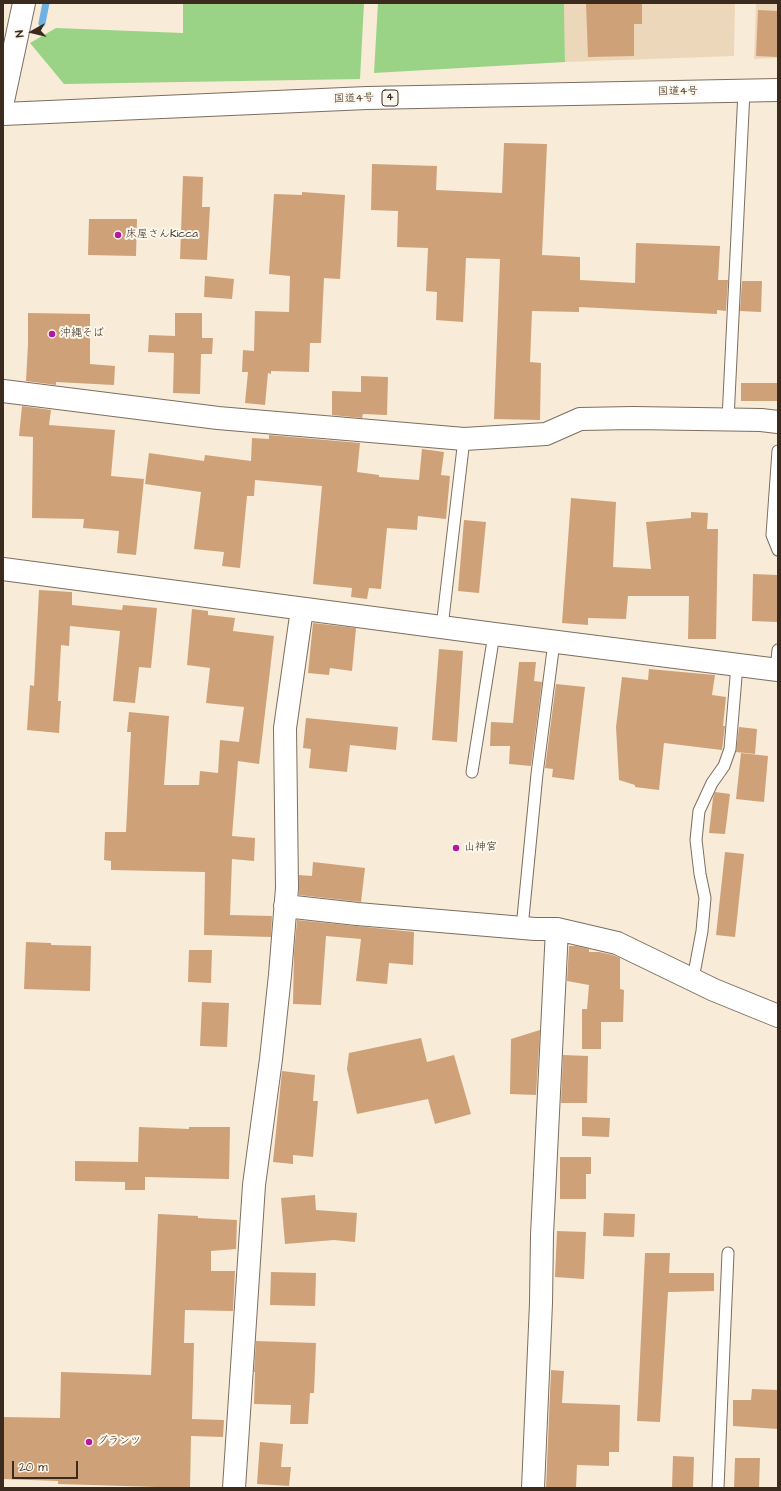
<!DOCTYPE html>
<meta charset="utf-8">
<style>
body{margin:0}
#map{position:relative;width:781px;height:1491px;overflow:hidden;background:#f8ebd8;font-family:"Architects Daughter",sans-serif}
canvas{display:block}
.frame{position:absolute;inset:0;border:4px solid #3b2a1e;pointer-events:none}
.north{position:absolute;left:12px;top:12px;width:40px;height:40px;-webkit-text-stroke:3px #fbf7ec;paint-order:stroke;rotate:262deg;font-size:11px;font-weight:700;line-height:16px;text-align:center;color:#3b2a1e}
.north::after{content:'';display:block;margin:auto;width:14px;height:18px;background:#3b2a1e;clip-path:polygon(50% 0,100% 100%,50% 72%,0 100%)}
.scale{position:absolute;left:12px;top:1461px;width:66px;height:18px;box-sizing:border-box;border:2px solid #3b2a1e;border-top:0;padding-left:5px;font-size:12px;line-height:14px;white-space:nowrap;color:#3b2a1e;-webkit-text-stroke:3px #fbf7ec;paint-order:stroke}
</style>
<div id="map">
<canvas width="781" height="1491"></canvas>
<div class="frame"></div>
<div class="north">N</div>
<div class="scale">20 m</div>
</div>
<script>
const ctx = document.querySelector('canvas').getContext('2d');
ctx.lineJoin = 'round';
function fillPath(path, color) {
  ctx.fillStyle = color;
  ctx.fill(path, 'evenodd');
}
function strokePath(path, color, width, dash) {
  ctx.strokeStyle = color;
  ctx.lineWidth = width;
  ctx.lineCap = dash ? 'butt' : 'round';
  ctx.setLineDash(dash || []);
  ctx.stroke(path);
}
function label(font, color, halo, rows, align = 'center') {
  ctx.font = font + ' "Architects Daughter","Klee One",sans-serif';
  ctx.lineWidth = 4;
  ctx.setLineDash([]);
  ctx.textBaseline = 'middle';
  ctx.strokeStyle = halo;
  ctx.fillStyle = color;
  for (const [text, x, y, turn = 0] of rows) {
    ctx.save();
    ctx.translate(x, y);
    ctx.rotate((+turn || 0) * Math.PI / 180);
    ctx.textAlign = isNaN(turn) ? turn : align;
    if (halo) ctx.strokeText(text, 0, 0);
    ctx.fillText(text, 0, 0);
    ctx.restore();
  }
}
const built = new Path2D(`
 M564 3H735L734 56 565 62Z
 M756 3H778V58L754 59Z`);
const green = new Path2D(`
 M183 3H364L360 79 64 84 30 43 56 28 183 33Z
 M378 3H564L565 62 374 73Z`);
const stream = new Path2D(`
 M42 23 46 3`);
const building = new Path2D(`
 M586 3H642V24H634V56L588 57Z
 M758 10 778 11V57L756 56Z
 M504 143 547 144 542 255 580 257V280L635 283 636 243 720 246 718 280H728L726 311 717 310V314L579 307V312L532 311 530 362 541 363 540 420 494 419 500 259 466 258 463 322 436 320 437 292 426 291 428 248 397 247 398 211 371 210 372 164 437 166 436 190 502 193Z
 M183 176 203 177 202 207H210L207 260 180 259Z
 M302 192 345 195 340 279 324 278 321 343H310L309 372 271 371V374L268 373 265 405 245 403 248 372H242L243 350 254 351 255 311 289 312 290 276 269 274 274 194 302 195Z
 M89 219H137L136 256 88 255Z
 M205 276 234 279 232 299 204 297Z
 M742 281H762L761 312 740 311Z
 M28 313 90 314V364L115 366 114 385 56 382V385L26 381 28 344Z
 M175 313H202V338H213L212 354H201L200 394 173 393 174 353 148 352 149 335 175 336Z
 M361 376 388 377 387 415 363 414 362 418 332 415V391L361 392Z
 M741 383H778V401H741Z
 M22 406 51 410 49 425 115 430 111 476 144 479 136 555 117 553 119 531 83 528 84 519 32 518 33 437 19 436Z
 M269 435 360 443 357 472 379 475V477L419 480 422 449 444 452 441 475 450 476 446 519 418 516 417 530 387 528 381 589 369 588 367 599 351 597 352 588 313 584 322 486 255 480 254 496H247L240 568 222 566 224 552 194 549 201 492 145 484 149 453 204 461 205 455 251 461 252 438 269 439Z
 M571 498 616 502 613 567 651 569 646 522 691 518V512L708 513 707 529H718L716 639H688L689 596H628L626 619 588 618V625L562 623Z
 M464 520 486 522 479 593 458 591Z
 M753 574 778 575 777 622 752 621Z
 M39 590 72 592V605L122 610 123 605 157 608 151 668 139 667 135 703 113 701 120 631 70 626 69 646 61 645 58 701H61L59 733 27 730 30 685 34 686Z
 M192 609 208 611V615L235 618 233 631 274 636 259 764 238 761 232 836 255 838 254 861 232 859 230 915 272 916 271 937 204 935 205 872 111 870V861L104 860 105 832H126L131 732H127L129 712 169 716 164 785H199L200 771 218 773 220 740 239 742 244 707 206 703 210 668 187 665Z
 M313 623 356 628 352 671 330 668 329 675 308 673Z
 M439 649 463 651 457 742 432 740Z
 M519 662H536L534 681 542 682 531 766 509 764 510 746H490L491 722 513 723Z
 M649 669 715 675 712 695 726 697 723 726H725L722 750 664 743 659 790 635 787V785L619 780 616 727 622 677 648 680Z
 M556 684 585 687 574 780 552 777 553 769 545 768Z
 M306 718 398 727 396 750 350 745 347 772 309 768 311 749 303 748Z
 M739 727 757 729 755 754 736 752Z
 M741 753 768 756 764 802 736 799Z
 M715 792 730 794 725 834 709 833 713 798Z
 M725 852 744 854 735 937 716 935Z
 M313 862 365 868 361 902 299 895V875L312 876Z
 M297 920 414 932 413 965 389 963 387 984 356 981 361 939 326 936 321 1005 293 1004 294 953Z
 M26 942 51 943V945L91 946 90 991 24 989Z
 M569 946H577L589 949V952H599L613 955 620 958V989L624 990 623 1022H601V1049H582V1009H587L589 985 567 981Z
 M189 950H212L211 983 188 982Z
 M202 1002 229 1003 227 1047 200 1046Z
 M540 1030 536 1095 510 1094 511 1039Z
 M421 1038 427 1062 454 1055 471 1114 435 1124 428 1099 357 1114 347 1069 349 1053Z
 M563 1055 588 1056 587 1103H561Z
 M282 1071 315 1075 313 1101H318L313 1157 293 1155V1164L273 1162Z
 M582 1117 610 1118 609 1137 582 1136Z
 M139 1127 189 1129V1127H230L229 1179 145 1177V1190H125V1182L75 1181V1161L138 1162Z
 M560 1157H591V1174H586V1199H560Z
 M315 1195 316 1210 357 1213 355 1242 334 1240 285 1244 281 1198Z
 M604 1213 635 1214 634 1237 603 1236Z
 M158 1214 198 1216V1218L237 1220 236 1249 211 1251V1271H235L233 1311 185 1310 184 1343H194L192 1419 224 1420 223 1437 191 1436 190 1488 58 1484V1481L3 1479V1417L60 1418 61 1372 151 1375Z
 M557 1231 586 1232 584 1279 555 1277Z
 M645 1253H670L669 1273H714V1291L668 1292 660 1422 637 1421Z
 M271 1272 316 1273 315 1306 270 1305Z
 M256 1341 316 1343 314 1393H310L308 1424H290L291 1405 254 1404 255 1372H254Z
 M551 1370 564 1371 562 1403 620 1405 619 1452H609V1466L577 1465 576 1488H546Z
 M752 1389 778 1390V1429L733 1426V1400H751Z
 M260 1442 283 1444 281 1467H291L289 1486 257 1484Z
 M673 1456 694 1457 693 1488H672Z
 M735 1458H760L759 1488H734Z`);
const lane = new Path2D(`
 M728 419 744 91
 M778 451 772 535 778 550
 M442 627 464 439
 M776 670 778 650
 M472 772 494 634
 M522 928 537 774 554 642
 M693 979 702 931 705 898 700 874 696 840 699 811 712 783 724 766 730 749 737 665
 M718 1488 728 1253`);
const street = new Path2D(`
 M3 391 218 418 464 439 546 434 580 419 633 418 761 420 778 422
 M3 569 494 634 778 670
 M285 906 357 914 535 929H557L617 943 714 990 778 1016
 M234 1488 254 1185 271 1059 280 975 287 888 285 728 302 609
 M533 1488 541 1303 542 1235 557 929`);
const secondary = new Path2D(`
 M3 101 24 3`);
const highway = new Path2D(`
 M3 114 367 98 778 90`);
const markers = [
 [118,235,4,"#b5179e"],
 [52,334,4,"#b5179e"],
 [456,848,4,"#b5179e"],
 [89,1442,4,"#b5179e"]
];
const shields = [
 [390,98,16]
];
const shieldNames = [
 ["4",390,98]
];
const streetNames = [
 ["国道4号",678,92,-1],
 ["国道4号",354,99,-2]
];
const poiNames = [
 ["床屋さんKicca",126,235],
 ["沖縄そば",60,334],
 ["山神宮",464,848],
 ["グランツ",97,1442]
];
fillPath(built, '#edd7ba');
fillPath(green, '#9bd386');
strokePath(stream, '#70b1e4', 7);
fillPath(building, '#cfa178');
strokePath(lane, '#7d6e5f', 13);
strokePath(street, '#7d6e5f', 24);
strokePath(secondary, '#7d6e5f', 24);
strokePath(highway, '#7d6e5f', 24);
strokePath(lane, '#fff', 11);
strokePath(street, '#fff', 22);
strokePath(secondary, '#fff', 22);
strokePath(highway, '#fff', 22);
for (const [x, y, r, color] of markers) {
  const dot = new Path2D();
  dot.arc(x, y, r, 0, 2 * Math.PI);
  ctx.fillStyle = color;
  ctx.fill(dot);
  strokePath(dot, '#fbf7ec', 1.5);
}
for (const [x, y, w] of shields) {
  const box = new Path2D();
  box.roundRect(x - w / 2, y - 8, w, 16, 3);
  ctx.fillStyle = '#fbf7ec';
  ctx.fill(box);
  strokePath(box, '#3b2a1e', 1);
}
label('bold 10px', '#3b2a1e', null, shieldNames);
label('11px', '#3b2a1e', '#fbf7ec', streetNames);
label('11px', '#3b2a1e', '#fbf7ec', poiNames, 'left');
</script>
